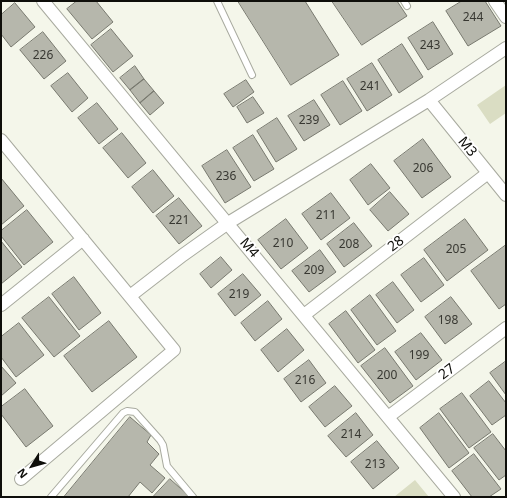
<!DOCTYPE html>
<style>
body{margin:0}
#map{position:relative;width:507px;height:498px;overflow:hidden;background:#f4f6ea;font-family:"Noto Sans",sans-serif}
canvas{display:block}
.frame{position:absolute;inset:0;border:2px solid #0e0e0a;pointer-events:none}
.north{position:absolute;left:12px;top:446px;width:40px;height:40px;-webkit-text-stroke:3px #fff;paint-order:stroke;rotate:233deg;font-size:11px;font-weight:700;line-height:16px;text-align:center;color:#0e0e0a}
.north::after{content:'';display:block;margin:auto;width:14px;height:18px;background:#0e0e0a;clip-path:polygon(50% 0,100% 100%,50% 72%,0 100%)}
</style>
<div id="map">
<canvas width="507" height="498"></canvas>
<div class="frame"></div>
<div class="north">N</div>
</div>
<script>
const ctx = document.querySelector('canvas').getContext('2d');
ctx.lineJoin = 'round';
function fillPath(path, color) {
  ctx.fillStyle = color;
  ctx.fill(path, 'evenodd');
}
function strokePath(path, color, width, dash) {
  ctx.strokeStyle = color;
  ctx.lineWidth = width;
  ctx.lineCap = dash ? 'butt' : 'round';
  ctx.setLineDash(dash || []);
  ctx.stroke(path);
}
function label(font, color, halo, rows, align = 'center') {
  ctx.font = font + ' "Noto Sans",sans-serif';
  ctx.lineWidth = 4;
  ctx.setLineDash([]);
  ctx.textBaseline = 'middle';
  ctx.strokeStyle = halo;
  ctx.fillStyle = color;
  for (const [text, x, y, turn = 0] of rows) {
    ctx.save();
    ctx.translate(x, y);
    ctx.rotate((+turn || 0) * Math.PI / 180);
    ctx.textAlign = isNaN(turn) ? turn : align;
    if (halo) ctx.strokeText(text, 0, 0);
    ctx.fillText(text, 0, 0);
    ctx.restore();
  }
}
const green = new Path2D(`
 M506 85V113L490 124 477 105Z
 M415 480 429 497H394Z`);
const building = new Path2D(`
 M77 1H96L113 22 92 39 67 9Z
 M238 1H305L339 55 291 85Z
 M332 1H397L407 16 362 45Z
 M462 1H485L501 26 468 46 446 11Z
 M15 3 35 27 11 47 1 34V15Z
 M433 22 453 54 428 70 408 38Z
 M111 29 133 56 113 72 91 45Z
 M43 32 66 61 44 79 20 50Z
 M402 44 423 77 399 93 378 60Z
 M372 63 392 95 367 111 347 79Z
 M135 66 144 79 130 90 120 78Z
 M68 73 88 98 72 112 51 86Z
 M144 79 154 91 140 103 130 90Z
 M246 80 254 92 233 107 224 94Z
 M343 81 362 111 340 125 321 95Z
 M154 91 164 103 150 115 140 103Z
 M253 97 264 113 247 123 237 107Z
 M314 100 330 125 304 141 288 116Z
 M97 103 118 129 99 144 78 118Z
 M277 118 297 149 276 162 257 131Z
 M122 133 146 163 128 178 103 148Z
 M253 135 274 169 254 181 233 148Z
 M423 139 451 177 422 198 394 161Z
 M227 150 251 187 225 203 202 166Z
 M371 164 390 188 368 205 350 180Z
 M153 170 174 196 153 213 132 187Z
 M1 178 24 206 1 225Z
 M390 192 409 214 388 231 370 210Z
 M331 193 350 218 321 240 302 214Z
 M179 198 202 226 179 244 156 216Z
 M27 210 53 242 24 265 1 236V231Z
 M286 219 308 248 281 269 258 240Z
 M465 219 488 250 447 281 424 250Z
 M354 223 372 246 344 267 327 244Z
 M1 241 22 267 1 284Z
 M506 245V304L499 309 471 271Z
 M320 250 336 272 309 292 292 271Z
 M221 257 232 270 211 288 200 274Z
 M424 258 444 285 421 302 401 275Z
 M243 274 261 295 235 316 218 294Z
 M74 277 101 313 79 330 52 294Z
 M393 282 414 310 397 323 376 295Z
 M370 295 396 331 377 345 351 310Z
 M49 297 80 336 54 357 22 318Z
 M451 297 472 324 445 344 425 317Z
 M268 301 282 319 255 341 241 323Z
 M346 311 375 350 358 363 329 324Z
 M109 321 137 357 92 392 64 356Z
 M19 323 44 355 16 377 1 357V337Z
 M287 329 304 350 278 372 261 350Z
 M421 333 442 360 416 380 395 352Z
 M385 348 413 386 390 403 361 366Z
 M309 360 326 383 301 402 284 379Z
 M505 362 506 363V395L490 373Z
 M1 366 16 383 1 396Z
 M489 381 506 403V415L492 425 470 396Z
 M335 386 352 406 325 427 309 407Z
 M25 389 53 426 26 447 1 414V407Z
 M462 393 491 432 469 448 440 409Z
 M356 413 373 435 346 457 328 436Z
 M439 413 469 453 449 468 420 428Z
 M130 417 151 435 147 442 159 454 150 465 165 478 152 493 140 482 128 497H64Z
 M493 434 506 451V475L499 480 474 448Z
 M377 441 399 468 373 489 351 462Z
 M474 454 501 489 489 497H472L452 471Z
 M170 479 190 497H153Z`);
const service = new Path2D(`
 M217 1 252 75
 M404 1 407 6
 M51 497 123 413 127 411 135 412 160 440 163 445 167 466 193 497`);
const minor = new Path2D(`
 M43 1 454 497
 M495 1 506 17
 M429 100 506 195
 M1 140 174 350 21 479
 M130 296 183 255 228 223 429 100 506 48
 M1 305 83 239
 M304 315 488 173
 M388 417 506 328`);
const numberNames = [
 ["244",473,18],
 ["243",430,46],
 ["226",43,56],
 ["241",370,87],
 ["239",309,121],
 ["206",423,169],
 ["236",226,177],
 ["211",326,216],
 ["221",179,221],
 ["210",283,244],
 ["208",349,245],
 ["205",456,250],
 ["209",314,271],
 ["219",239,295],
 ["198",448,321],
 ["199",419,356],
 ["200",387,376],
 ["216",305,381],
 ["214",351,435],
 ["213",375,465]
];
const streetNames = [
 ["M3",467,147,51],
 ["28",396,244,-38],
 ["M4",249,248,50],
 ["27",447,372,-37]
];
fillPath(green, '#daddc3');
fillPath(building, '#b6b7ac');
strokePath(building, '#78796f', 1);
strokePath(service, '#a8aa9f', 8);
strokePath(minor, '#a8aa9f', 14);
strokePath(service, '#fff', 6);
strokePath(minor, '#fff', 12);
label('12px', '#383832', null, numberNames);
label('14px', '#0e0e0a', '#fff', streetNames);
</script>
